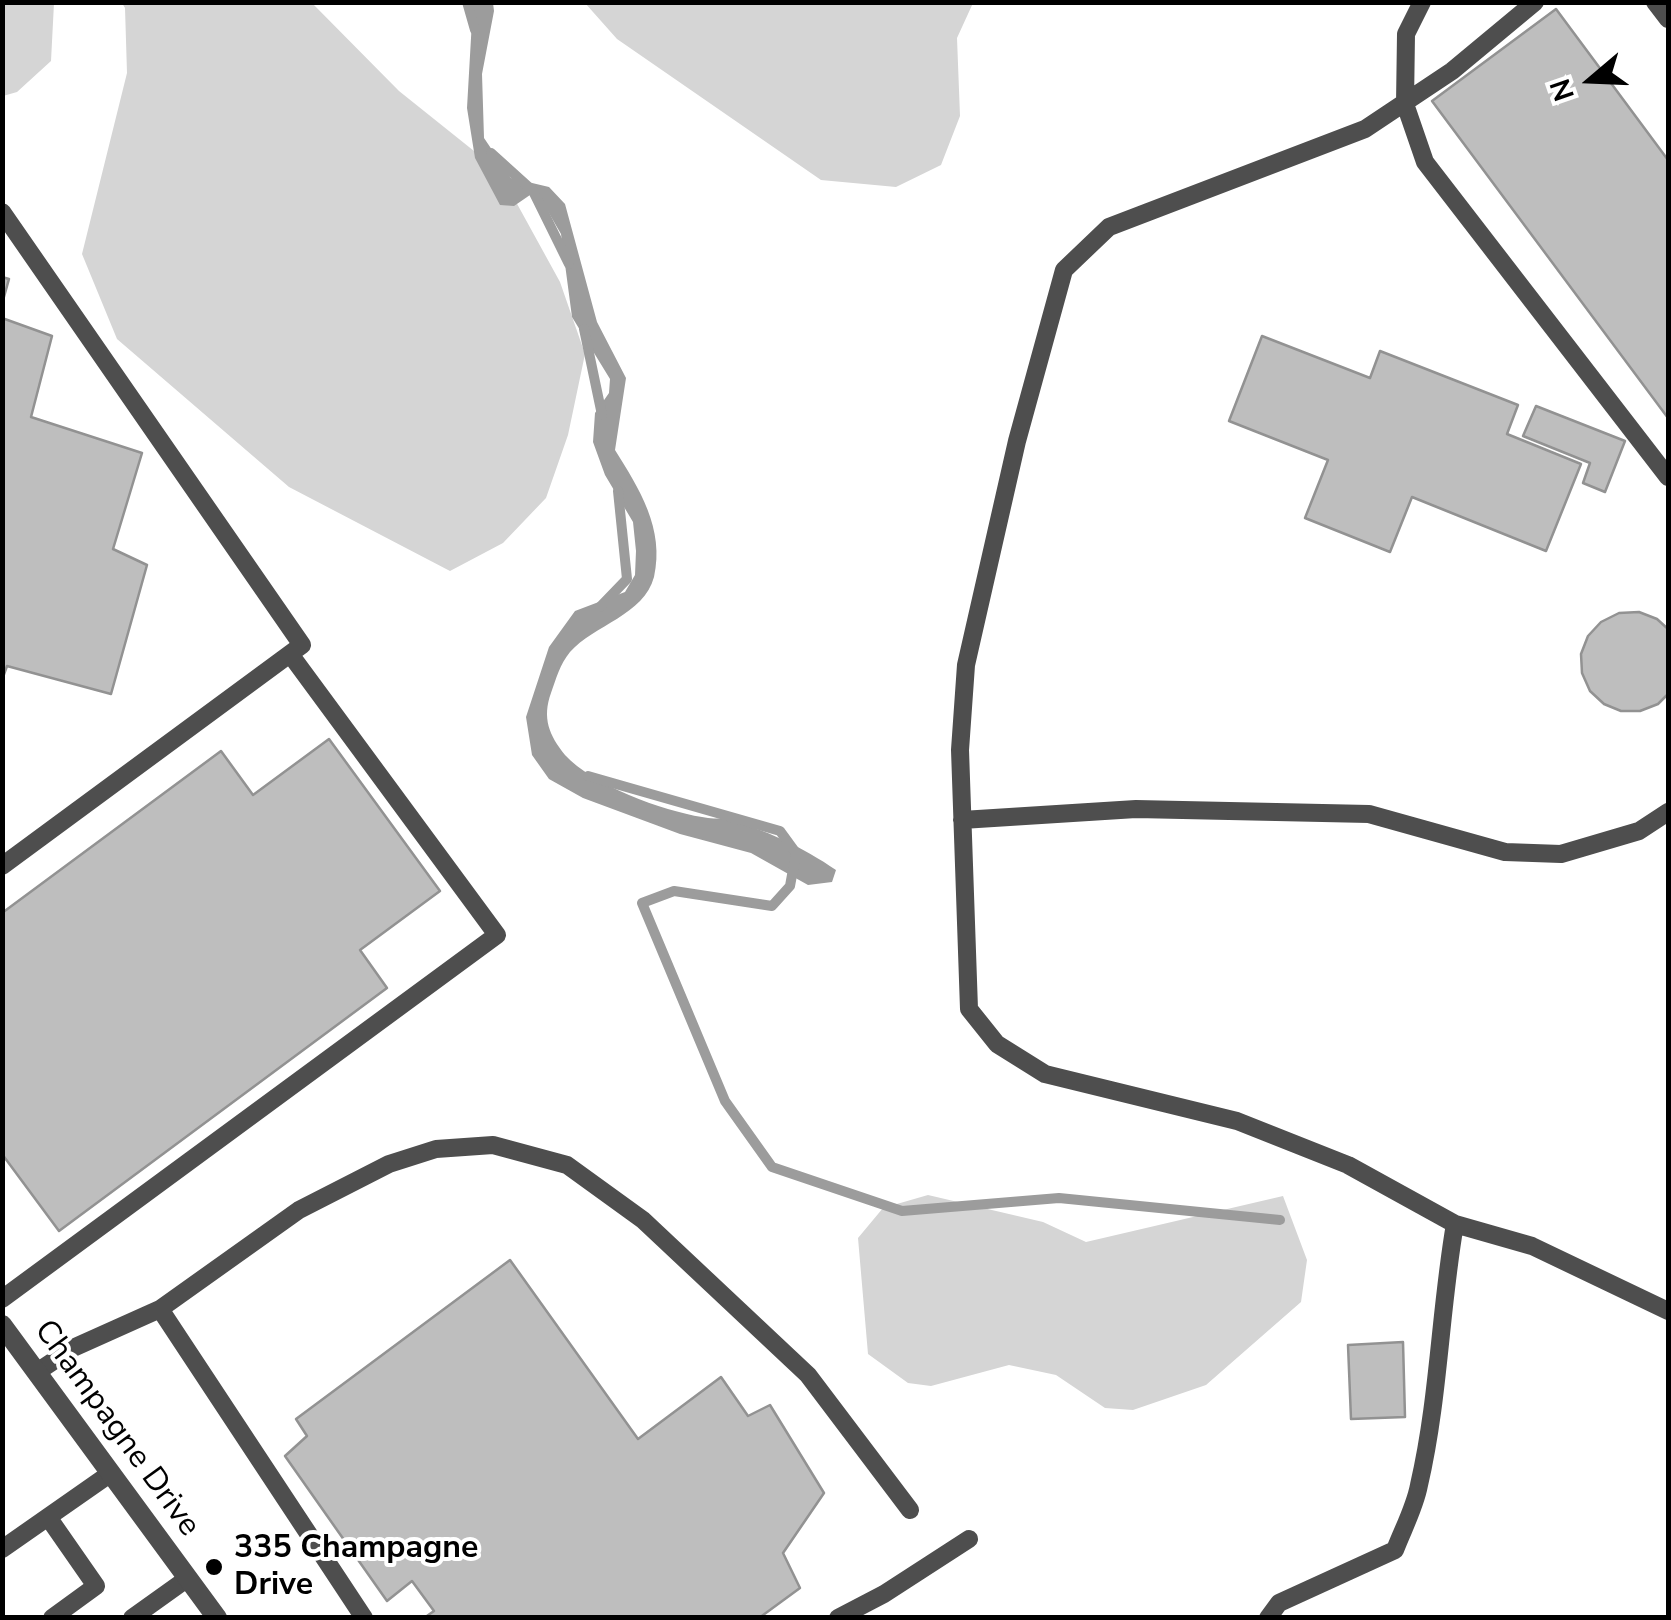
<!DOCTYPE html>
<style>
body{margin:0}
#map{position:relative;width:1671px;height:1620px;overflow:hidden;background:#fff;font-family:"Nunito Sans",sans-serif}
canvas{display:block}
.frame{position:absolute;inset:0;border:5px solid #000;pointer-events:none}
.north{position:absolute;left:1541px;top:30px;width:100px;height:100px;-webkit-text-stroke:8px #fff;paint-order:stroke;rotate:251deg;font-size:28px;font-weight:700;line-height:40px;text-align:center;color:#000}
.north::after{content:'';display:block;margin:auto;width:35px;height:45px;background:#000;clip-path:polygon(50% 0,100% 100%,50% 72%,0 100%)}
</style>
<div id="map">
<canvas width="1671" height="1620"></canvas>
<div class="frame"></div>
<div class="north">N</div>
</div>
<script>
const ctx = document.querySelector('canvas').getContext('2d');
ctx.lineJoin = 'round';
function fillPath(path, color) {
  ctx.fillStyle = color;
  ctx.fill(path, 'evenodd');
}
function strokePath(path, color, width, dash) {
  ctx.strokeStyle = color;
  ctx.lineWidth = width;
  ctx.lineCap = dash ? 'butt' : 'round';
  ctx.setLineDash(dash || []);
  ctx.stroke(path);
}
function label(font, color, halo, rows, align = 'center') {
  ctx.font = font + ' "Nunito Sans",sans-serif';
  ctx.lineWidth = 8;
  ctx.setLineDash([]);
  ctx.textBaseline = 'middle';
  ctx.strokeStyle = halo;
  ctx.fillStyle = color;
  for (const [text, x, y, turn = 0] of rows) {
    ctx.save();
    ctx.translate(x, y);
    ctx.rotate((+turn || 0) * Math.PI / 180);
    ctx.textAlign = isNaN(turn) ? turn : align;
    if (halo) ctx.strokeText(text, 0, 0);
    ctx.fillText(text, 0, 0);
    ctx.restore();
  }
}
const green = new Path2D(`
 M3 2 54 3 51 61 17 92 3 96Z
 M122 3H312L399 91 499 171 560 282 585 354 568 435 546 498 503 543 450 571 289 487 117 339 82 254 127 73 125 8Z
 M585 3H973L957 38 960 116 941 165 896 187 821 180 617 39Z
 M928 1195 1043 1222 1086 1242 1283 1196 1307 1260 1301 1302 1206 1385 1133 1410 1105 1408 1056 1375 1009 1365 931 1386 908 1383 868 1354 858 1238 883 1208Z`);
const water = new Path2D(`
 M473 3H493L494 11 482 74 484 138 511 178 549 187 565 204 597 322 626 378 615 450C639 488 665 529 654 577 644 615 594 625 570 652 560 664 556 679 551 693 542 718 549 735 565 755 592 785 663 811 702 817 710 819 718 818 725 819 763 828 804 848 836 870L832 882 808 885 751 853 680 834 583 798 549 779 532 755 526 717 549 647 575 611 625 592 635 575 636 551 633 522 605 475 593 442 595 413 609 393 610 379 572 317 561 234 539 196 530 195 514 206 500 205 475 158 467 108Z`);
const stream = new Path2D(`
 M467 2 475 30
 M491 153 533 191 569 264
 M584 329 602 415
 M600 607 627 579 618 491
 M588 776 780 831 796 853 790 886 772 906 674 891 642 903 725 1101 772 1167 902 1211 1059 1198 1280 1220`);
const building = new Path2D(`
 M1556 9 1668 160V418L1432 101Z
 M2 277 9 279 2 304Z
 M2 318 52 336 31 417 142 453 113 549 147 565 111 694 7 666 2 680Z
 M1262 336 1370 378 1380 351 1518 405 1507 434 1581 464 1546 551 1412 497 1390 552 1305 518 1328 460 1229 421Z
 M1536 406 1625 441 1605 492 1583 483 1590 463 1523 436Z
 M1639 612 1657 619 1668 629V694L1658 704 1640 711H1621L1604 704 1590 691 1582 673 1581 654 1588 636 1601 622 1619 613Z
 M329 739 440 891 360 950 387 988 59 1231 2 1154V913L221 751 253 795Z
 M510 1260 638 1439 721 1377 748 1416 770 1405 824 1493 783 1553 800 1588 759 1618H424L434 1611 412 1581 387 1601 285 1456 307 1436 296 1419Z
 M1403 1342 1405 1417 1351 1419 1348 1345Z`);
const service = new Path2D(`
 M1422 2 1406 34 1405 104 1425 162 1668 477
 M1535 2 1452 71 1365 129 1109 227 1064 270 1017 441 966 665 960 750 969 1009 997 1044 1045 1074 1237 1121 1348 1165 1455 1224 1532 1246 1668 1311
 M1655 2 1668 19
 M2 212 302 645 2 866
 M962 820 1136 809 1369 814 1505 852 1561 854 1639 831 1668 812
 M2 1299 497 935 290 654
 M160 1309 364 1618
 M37 1372 73 1348 160 1309 299 1210 389 1164 436 1149 493 1145 567 1165 643 1220 808 1375 910 1510
 M48 1517 96 1586 52 1618
 M2 1549 111 1473
 M132 1618 188 1578
 M838 1618 884 1594 969 1539
 M1268 1618 1279 1603 1395 1550C1403 1529 1415 1507 1419 1485 1439 1399 1440 1310 1455 1224`);
const minor = new Path2D(`
 M2 1325 217 1618`);
const markers = [
 [214,1567,10,"#000"]
];
const streetNames = [
 ["Champagne Drive",116,1429,54]
];
const poiNames = [
 ["335 Champagne",234,1549],
 ["Drive",234,1586]
];
fillPath(green, '#d5d5d5');
fillPath(water, '#9c9c9c');
strokePath(stream, '#9c9c9c', 10);
fillPath(building, '#bebebe');
strokePath(building, '#929292', 2.5);
strokePath(service, '#4e4e4e', 18);
strokePath(minor, '#4e4e4e', 20);
for (const [x, y, r, color] of markers) {
  const dot = new Path2D();
  dot.arc(x, y, r, 0, 2 * Math.PI);
  ctx.fillStyle = color;
  ctx.fill(dot);
  strokePath(dot, '#fff', 4);
}
label('32px', '#000', '#fff', streetNames);
label('bold 32px', '#000', '#fff', poiNames, 'left');
</script>
